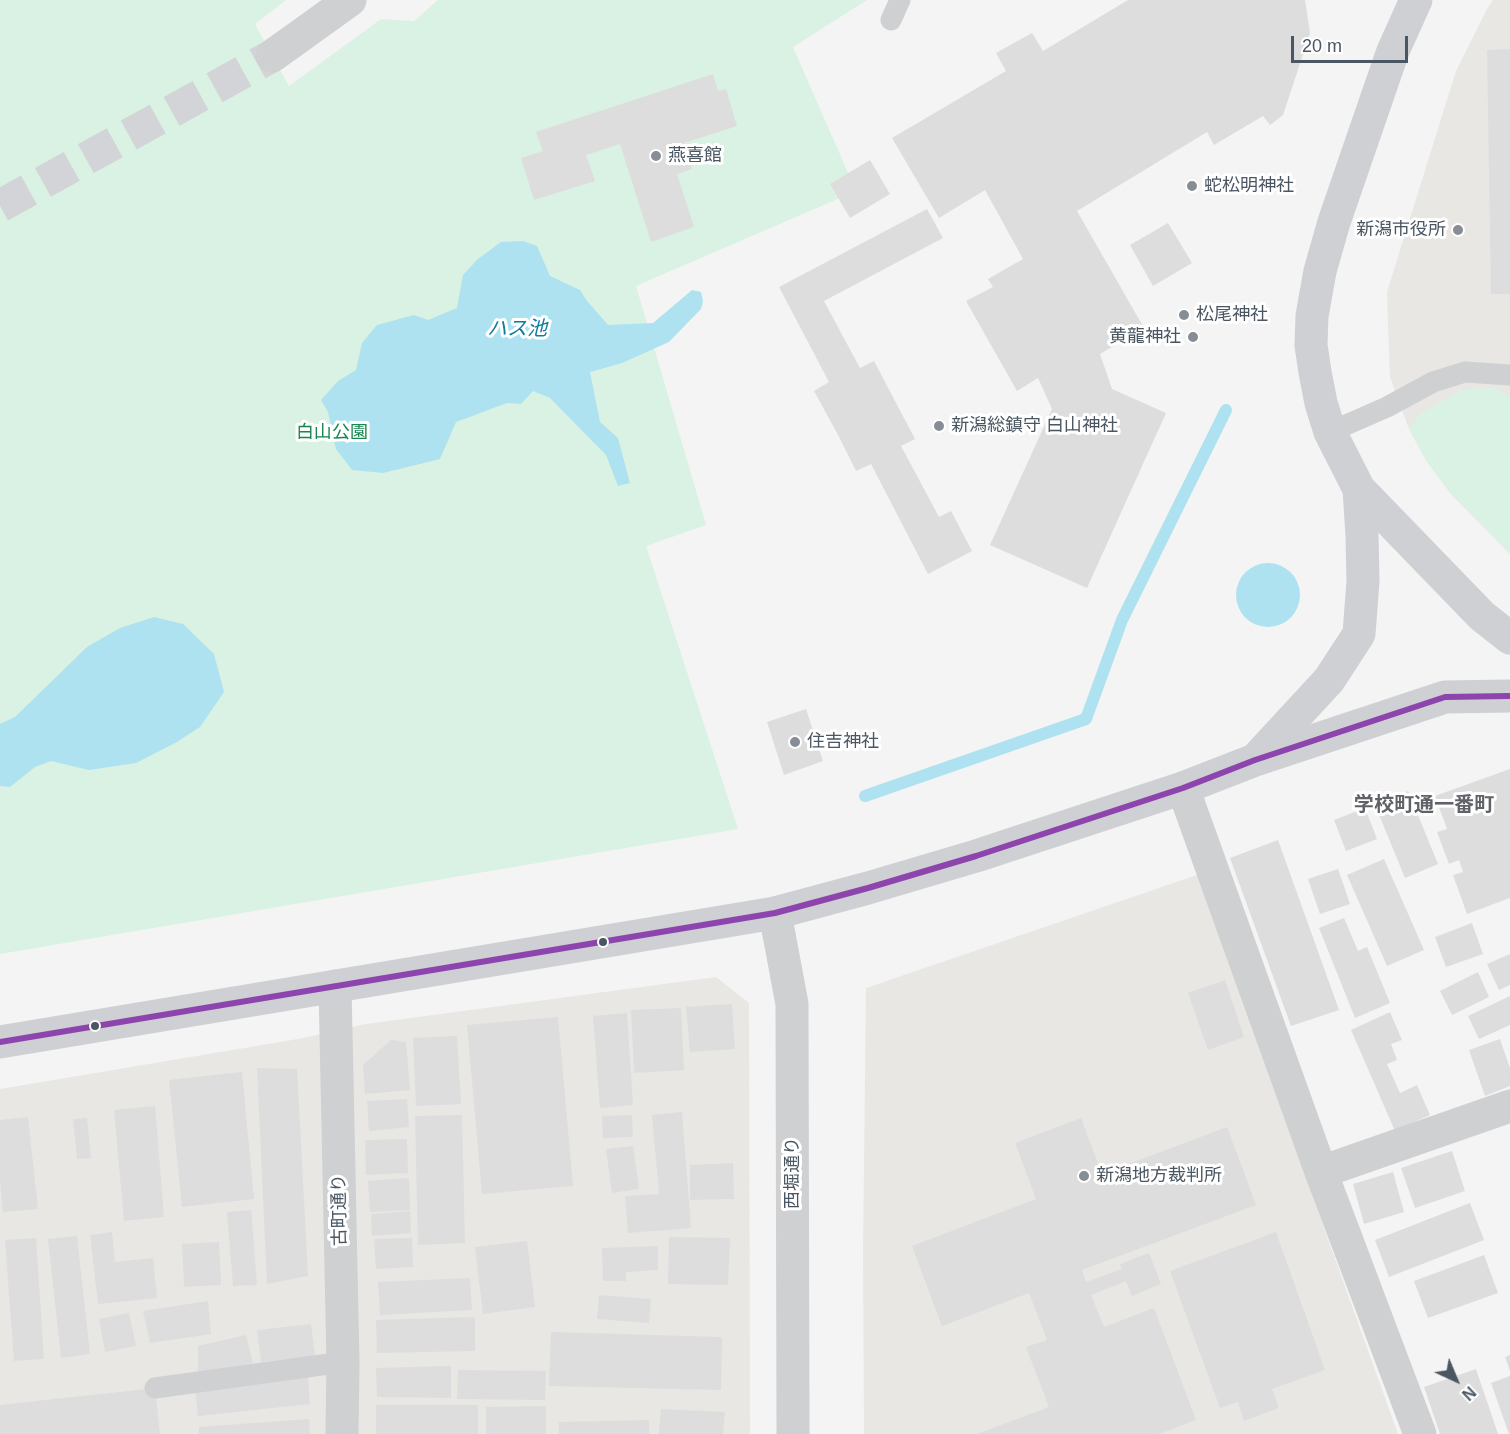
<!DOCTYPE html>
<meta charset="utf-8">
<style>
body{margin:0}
#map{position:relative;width:1510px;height:1434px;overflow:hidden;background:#f4f4f4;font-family:Helvetica,sans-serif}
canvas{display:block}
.north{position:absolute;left:1426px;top:1350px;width:60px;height:60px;-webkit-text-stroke:4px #fff;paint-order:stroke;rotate:136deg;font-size:16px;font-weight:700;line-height:24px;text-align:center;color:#4a5661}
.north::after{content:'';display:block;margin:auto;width:21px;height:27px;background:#4a5661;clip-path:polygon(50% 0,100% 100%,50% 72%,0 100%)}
.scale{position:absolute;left:1291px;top:36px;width:117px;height:27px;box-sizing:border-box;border:3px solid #4a5661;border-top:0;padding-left:8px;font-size:18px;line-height:21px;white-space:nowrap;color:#4a5661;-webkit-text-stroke:4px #fff;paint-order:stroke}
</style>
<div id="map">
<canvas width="1510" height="1434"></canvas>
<div class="north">N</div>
<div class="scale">20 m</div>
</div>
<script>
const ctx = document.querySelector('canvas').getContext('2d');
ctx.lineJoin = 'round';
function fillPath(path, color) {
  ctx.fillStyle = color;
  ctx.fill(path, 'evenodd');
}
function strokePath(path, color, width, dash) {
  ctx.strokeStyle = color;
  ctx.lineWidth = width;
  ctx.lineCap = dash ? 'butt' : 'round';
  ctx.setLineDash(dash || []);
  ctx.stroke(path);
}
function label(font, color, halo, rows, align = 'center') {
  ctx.font = font + ' Helvetica,"Noto Sans JP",sans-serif';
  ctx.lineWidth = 6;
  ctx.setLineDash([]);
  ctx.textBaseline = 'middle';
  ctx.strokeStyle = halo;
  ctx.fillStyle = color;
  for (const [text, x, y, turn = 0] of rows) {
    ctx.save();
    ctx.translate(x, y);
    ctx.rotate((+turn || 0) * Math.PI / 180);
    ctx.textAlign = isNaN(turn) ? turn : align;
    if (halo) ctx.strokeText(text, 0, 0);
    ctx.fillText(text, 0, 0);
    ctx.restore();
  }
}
const commercial = new Path2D(`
 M1493 0H1510V554L1451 494 1427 462 1409 429 1390 377 1387 292 1456 71 1487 9Z
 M1200 874 1278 1100 1398 1434H864L863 1251 866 988Z
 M716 977 749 1003 750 1434H0V1089L298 1039 366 1024Z`);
const green = new Path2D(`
 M0 0H286L255 24 289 86 381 19 414 21 438 0H867L793 47 856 191 636 286 706 525 646 546 738 829 0 954Z
 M1493 388 1510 396V554L1451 494 1427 462 1409 429 1420 414 1461 390Z`);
const water = new Path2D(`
 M523 241 537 246 550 276 580 290 587 301 608 325 653 323 692 290 701 292 703 301 701 309 669 342 622 363 590 372 600 422 618 438 630 483 618 486 606 455 550 398 533 391 521 404 507 403 456 422 440 459 383 473 352 470 336 449 328 412 321 400 338 381 356 370 362 343 377 325 414 315 428 320 457 308 463 275 478 259 501 242Z
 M1236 595a32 32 0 1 1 64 0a32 32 0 1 1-64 0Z
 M154 617 183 624 214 654 224 692 200 727 175 743 136 763 89 770 51 761 35 767 10 787 0 786V724L15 717 87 647 120 628Z`);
const stream = new Path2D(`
 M865 796 1086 719 1122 620 1226 410`);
const building = new Path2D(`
 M1128 0H1305L1310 33 1283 115 1270 125 1263 116 1214 145 1207 132 1077 211 1144 328 1100 354 1112 389 1166 413 1087 588 990 545 1052 409 1038 378 1017 391 966 301 993 287 988 279 1023 259 985 190 939 218 892 138 1006 71 996 53 1032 33 1043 51Z
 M1510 49V294H1491L1487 50Z
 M713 74 718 91 726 89 737 126 684 143 692 169 677 174 694 227 651 242 620 144 586 155 595 181 534 200 521 158 543 151 536 132Z
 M870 160 890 194 850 218 830 184Z
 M927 209 943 238 824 301 860 368 874 361 915 439 901 446 939 517 951 511 972 551 928 574 871 464 856 471 837 433 814 391 829 382 779 287Z
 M1168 223 1192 263 1153 286 1130 245Z
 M806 709 823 761 784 775 767 722Z
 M1510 769V898L1467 914 1453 875 1463 872 1459 860 1449 864 1437 832 1447 829 1435 796Z
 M1408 791 1438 864 1405 878 1375 805Z
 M1365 808 1377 839 1346 851 1334 820Z
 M1278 840 1339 1010 1291 1026 1230 858Z
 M1384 859 1424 950 1387 966 1347 875Z
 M1338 869 1350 904 1320 914 1308 879Z
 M1344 918 1358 951 1367 947 1390 1003 1355 1018 1319 928Z
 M1472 923 1483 954 1446 967 1435 937Z
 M1510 954V985L1499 990 1487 964Z
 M1478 972 1489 997 1452 1015 1440 991Z
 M1225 980 1244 1037 1208 1050 1188 993Z
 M1510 996V1025L1479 1039 1468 1016Z
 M732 1004 735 1049 690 1052 686 1007Z
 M681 1008 684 1070 634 1073 631 1010Z
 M1390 1012 1402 1040 1391 1044 1397 1060 1387 1064 1400 1093 1417 1085 1430 1115 1395 1131 1351 1030Z
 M627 1013 633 1105 600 1108 593 1016Z
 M558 1017 573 1186 482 1194 467 1025Z
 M457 1036 461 1104 416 1106 413 1038Z
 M1500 1039 1510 1068V1086L1485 1096 1469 1050Z
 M391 1040 406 1042 410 1090 365 1094 363 1065Z
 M257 1068 297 1069 308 1276 267 1284Z
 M242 1072 254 1199 182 1207 169 1080Z
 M407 1099 409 1127 369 1131 367 1101Z
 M155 1106 164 1217 124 1221 114 1110Z
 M682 1112 691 1228 628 1233 625 1196 659 1194 652 1115Z
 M462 1115 465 1243 418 1245 415 1116Z
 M632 1115 633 1137 603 1138 602 1116Z
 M28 1117 38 1209 3 1212 0 1181V1120Z
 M87 1118 91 1158 77 1159 73 1119Z
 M1081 1118 1102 1174 1227 1127 1256 1205 1082 1270 1086 1282 1122 1269 1120 1264 1149 1253 1161 1284 1132 1296 1126 1281 1091 1295 1104 1327 1154 1308 1196 1420 1159 1434H977L1049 1407 1026 1347 1047 1340 1029 1293 942 1326 912 1246 1036 1199 1015 1143Z
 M407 1139 408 1173 366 1175 365 1140Z
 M633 1146 639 1189 612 1193 606 1149Z
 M1452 1151 1465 1191 1415 1208 1401 1168Z
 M733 1163 734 1199 690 1200V1165Z
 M1393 1172 1404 1212 1364 1224 1353 1184Z
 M409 1178 410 1210 370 1212 368 1181Z
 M1470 1203 1484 1240 1389 1277 1375 1240Z
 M251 1210 257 1285 233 1286 227 1212Z
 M410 1211 411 1233 372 1236 371 1214Z
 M112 1232 115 1262 153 1258 157 1298 98 1304 90 1235Z
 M1276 1232 1325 1370 1272 1389 1279 1408 1244 1421 1238 1402 1220 1408 1170 1271Z
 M77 1236 90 1354 61 1358 48 1239Z
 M669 1237 730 1238 728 1285 668 1284Z
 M36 1238 44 1359 14 1361 5 1240Z
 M412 1238 413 1267 376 1269 374 1239Z
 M527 1241 535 1307 483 1314 475 1247Z
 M219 1242 221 1285 184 1287 182 1244Z
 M658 1246V1270L626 1272V1281H603L602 1248Z
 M1484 1255 1498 1293 1428 1318 1414 1281Z
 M470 1278 472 1310 380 1315 378 1282Z
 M599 1295 651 1299 649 1323 597 1319Z
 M208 1301 211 1334 150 1343 143 1311Z
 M129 1313 136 1346 105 1352 99 1319Z
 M475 1317V1351L377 1353 376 1320Z
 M311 1324 315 1356 261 1362 257 1330Z
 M551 1332 722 1337 721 1390 549 1386Z
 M246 1335 253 1363 198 1377V1346Z
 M1510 1355V1371L1505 1357Z
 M451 1366V1398L377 1397 376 1368Z
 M1476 1369 1498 1434H1440L1424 1387Z
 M458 1370 546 1371 545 1400 457 1399Z
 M308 1376 310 1404 198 1416 195 1388Z
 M1510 1376V1434H1509L1491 1383Z
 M155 1388 160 1434H0V1405Z
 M376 1405H478V1434H376Z
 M546 1406V1434H486V1407Z
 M661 1409 725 1412 723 1434H659Z
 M309 1419 310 1434H199V1427Z
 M649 1420V1434H559V1422Z`);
const tertiaryTunnel = new Path2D(`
 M0 206 272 56`);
const service = new Path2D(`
 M891 20 900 0
 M1330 432 1387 407 1433 382 1465 372 1510 375
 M155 1388 343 1362`);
const minor = new Path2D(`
 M1183 788 1321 1172 1420 1434
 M335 986 343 1362 342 1434
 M1321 1172 1510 1106`);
const tertiary = new Path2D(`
 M272 56 350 0
 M775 913 792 1004 793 1434`);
const secondary = new Path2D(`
 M1416 0 1393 51 1334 222 1320 271 1312 316 1311 345 1315 372 1321 403 1330 432 1359 489 1482 616 1510 638
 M1256 759 1329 680 1359 634 1363 581 1362 536 1359 489
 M0 1042 775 913 868 888 976 856 1183 788 1255 760 1445 697 1510 696`);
const bus1 = new Path2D(`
 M0 1042 775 913 868 888 976 856 1183 788 1255 760 1445 697 1510 696`);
const markers = [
 [656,156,6,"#868d94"],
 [1192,186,6,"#868d94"],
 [1458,230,6,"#868d94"],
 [1184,315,6,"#868d94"],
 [1193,337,6,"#868d94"],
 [939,426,6,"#868d94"],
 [795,742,6,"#868d94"],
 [603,942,5,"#4a5661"],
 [95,1026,5,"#4a5661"],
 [1084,1176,6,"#868d94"]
];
const poiNames = [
 ["燕喜館",668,156],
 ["蛇松明神社",1204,186],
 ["新潟市役所",1446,230,"right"],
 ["松尾神社",1196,315],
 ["黄龍神社",1181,337,"right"],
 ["新潟総鎮守 白山神社",951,426],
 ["住吉神社",807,742],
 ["新潟地方裁判所",1096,1176]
];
const parkNames = [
 ["白山公園",332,433]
];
const streetNames = [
 ["西堀通り",793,1173,-90],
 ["古町通り",340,1210,-91]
];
const waterNames = [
 ["ハス池",517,329]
];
const neighbourhoodNames = [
 ["学校町通一番町",1424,805]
];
fillPath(commercial, '#e8e7e3');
fillPath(green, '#d9f2e3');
fillPath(water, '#aee2f0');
strokePath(stream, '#aee2f0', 12);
fillPath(building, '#ddddde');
strokePath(tertiaryTunnel, '#d2d4d7', 33, [33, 16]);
strokePath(service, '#ced0d2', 21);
strokePath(minor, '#ced0d2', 33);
strokePath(tertiary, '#ced0d2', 33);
strokePath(secondary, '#ced0d4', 33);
strokePath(bus1, '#8e44ad', 6);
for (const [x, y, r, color] of markers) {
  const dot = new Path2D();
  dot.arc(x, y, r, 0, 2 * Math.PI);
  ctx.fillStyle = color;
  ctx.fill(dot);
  strokePath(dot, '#fff', 2);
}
label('18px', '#4a5661', '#fff', poiNames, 'left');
label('18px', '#17864f', '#fff', parkNames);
label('18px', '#4a5661', '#fff', streetNames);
label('italic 20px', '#0c7c9b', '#fff', waterNames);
label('bold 20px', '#5f6368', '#fff', neighbourhoodNames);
</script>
